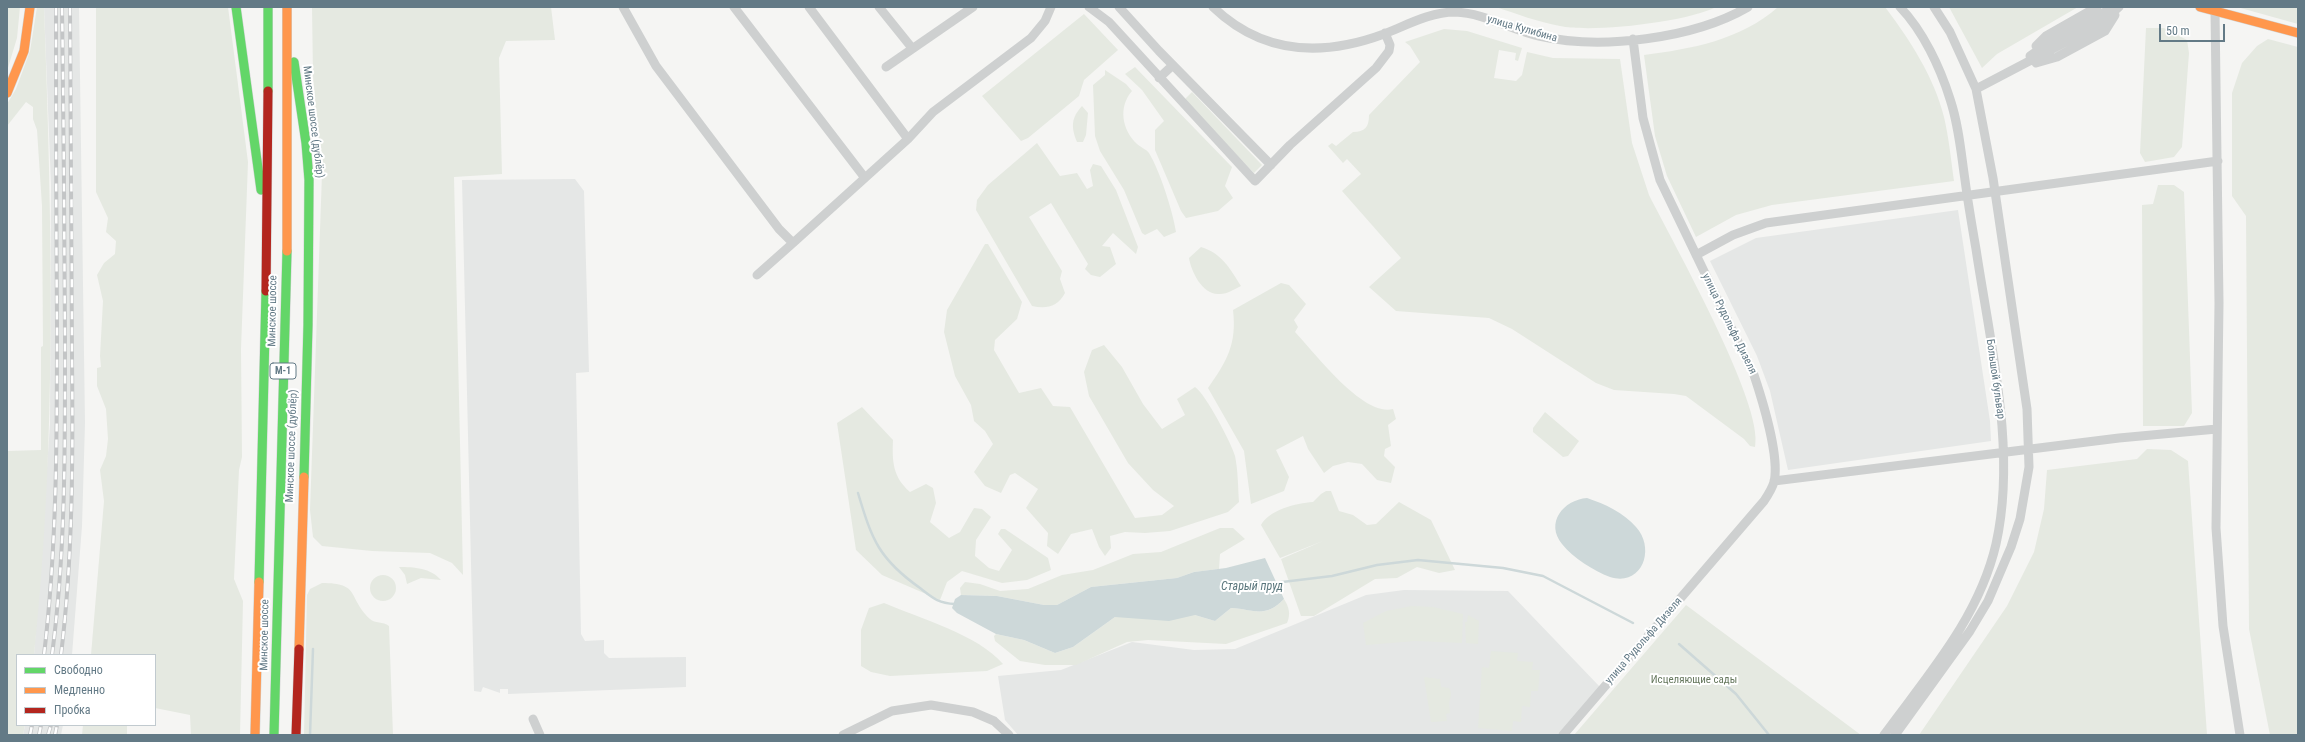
<!DOCTYPE html>
<meta charset="utf-8">
<style>
body{margin:0}
#map{position:relative;width:2305px;height:742px;overflow:hidden;background:#f5f5f3;font-family:"Roboto Condensed",sans-serif}
canvas{display:block}
.frame{position:absolute;inset:0;border:8px solid #637a86;pointer-events:none}
.legend{position:absolute;left:16px;top:654px;width:140px;height:72px;box-sizing:border-box;background:#fff;border:1px solid #c1cacf;margin:0;padding:5px 7px;list-style:none;font-size:12px;color:#637a86}
.legend li{display:flex;align-items:center;gap:8px;height:20px}
.legend b{width:20px;border:1px solid #c1cacf}
.scale{position:absolute;left:2159px;top:24px;width:66px;height:18px;box-sizing:border-box;border:2px solid #637a86;border-top:0;padding-left:5px;font-size:12px;line-height:14px;white-space:nowrap;color:#637a86;-webkit-text-stroke:3px #fff;paint-order:stroke}
</style>
<div id="map">
<canvas width="2305" height="742"></canvas>
<div class="frame"></div>
<ul class="legend">
<li><b style="height:5px;background:#63d668"></b>Свободно</li>
<li><b style="height:5px;background:#ff974d"></b>Медленно</li>
<li><b style="height:5px;background:#b3261e"></b>Пробка</li>
</ul>
<div class="scale">50 m</div>
</div>
<script>
const ctx = document.querySelector('canvas').getContext('2d');
ctx.lineJoin = 'round';
function fillPath(path, color) {
  ctx.fillStyle = color;
  ctx.fill(path, 'evenodd');
}
function strokePath(path, color, width, dash) {
  ctx.strokeStyle = color;
  ctx.lineWidth = width;
  ctx.lineCap = dash ? 'butt' : 'round';
  ctx.setLineDash(dash || []);
  ctx.stroke(path);
}
function label(font, color, halo, rows, align = 'center') {
  ctx.font = font + ' "Roboto Condensed",sans-serif';
  ctx.lineWidth = 4;
  ctx.setLineDash([]);
  ctx.textBaseline = 'middle';
  ctx.strokeStyle = halo;
  ctx.fillStyle = color;
  for (const [text, x, y, turn = 0] of rows) {
    ctx.save();
    ctx.translate(x, y);
    ctx.rotate((+turn || 0) * Math.PI / 180);
    ctx.textAlign = isNaN(turn) ? turn : align;
    if (halo) ctx.strokeText(text, 0, 0);
    ctx.fillText(text, 0, 0);
    ctx.restore();
  }
}
const built = new Path2D(`
 M44 7H79L85 423 82 526 72 655H34L50 424 51 185Z
 M575 179 584 191 589 372 576 373 581 634 585 641 604 640V653L609 658 686 657V687L508 694V689H500V693L483 687 481 692 474 691 462 180Z
 M1958 210 1990 421 1991 441 1788 470 1770 391 1757 356 1710 261 1756 238Z
 M1404 590 1508 591 1600 687 1558 735H1018L1005 720 998 676 1061 670 1132 642 1194 650 1235 649 1366 595Z
 M25 725H63L61 735H23Z`);
const green = new Path2D(`
 M7 7H20L17 38 7 71Z
 M37 7H44C52 223 57 440 34 655H17V725H25L23 735H7V345L8 451 41 450V347L43 346 42 206 37 130 33 119V107L26 102 7 126V104L16 89 30 51Z
 M96 7H228L248 162 241 349 242 457 239 470 234 579 243 601 240 735H191L190 715 155 708V655H91L104 501 100 470 106 456 108 439 106 409 97 386V368L101 367 100 356 103 301 97 275 104 263 115 254 116 241 106 232 108 218 96 192Z
 M312 7H551L555 40 506 41 499 58 502 174 454 177 463 575 452 563 430 553 372 551 322 546 313 537 310 510 322 174 313 76Z
 M1496 7H1716C1687 22 1592 33 1560 26 1538 22 1517 14 1496 7Z
 M1778 7H1885C1910 40 1934 77 1944 117 1949 138 1951 160 1954 181L1772 205 1736 215 1696 237 1667 176 1655 136 1644 55C1691 49 1741 40 1778 7Z
 M1949 7H2078L1997 54 1982 68Z
 M2237 7H2298V24Z
 M1084 14 1118 50 1084 80 1079 96 1028 138 1021 141 982 96Z
 M2146 28H2164L2187 40 2189 53 2182 147 2174 157 2145 162 2140 153Z
 M1444 29 1467 31 1522 48 1518 61 1515 60 1516 53 1499 50 1494 78 1516 81 1522 75 1527 52 1553 58 1620 59 1632 143 1649 195C1672 241 1765 405 1755 447L1750 446 1744 439 1686 396 1674 394 1614 390 1596 383 1512 329 1489 318 1396 311 1369 287 1401 258 1342 191 1361 174 1347 159 1343 163 1328 146 1332 143 1336 146 1353 132C1365 132 1369 127 1369 115L1420 62 1410 46 1405 42Z
 M2268 39 2298 47V735H2270L2249 629 2246 216 2232 196V93L2242 63 2257 46Z
 M1135 67 1232 167 1225 186 1233 198 1218 211 1186 218 1181 211 1155 150V130L1164 121 1142 90 1125 74Z
 M1105 70 1126 84 1132 91C1118 107 1122 130 1137 144 1140 147 1146 149 1149 153 1160 171 1173 212 1176 232L1164 237 1157 229 1145 235 1142 233 1124 190 1100 151 1095 136 1093 85 1105 75Z
 M1192 92 1262 165 1254 173 1184 100Z
 M1082 106 1088 113 1086 135 1083 142H1077C1071 127 1071 118 1082 106Z
 M1037 143 1060 176 1077 173 1087 189 1093 186 1090 170 1093 164 1101 166 1116 190 1138 247 1136 254 1113 233 1102 246 1110 247 1116 264 1100 277 1091 275 1085 269 1088 264 1051 203 1029 217 1062 271 1060 279 1065 293C1058 307 1046 309 1032 306L976 210 977 200 988 185Z
 M2158 185H2174L2184 192 2192 413 2184 426H2143L2142 205 2153 204Z
 M985 244H988L1022 302 1017 319 995 340 994 350 1019 393 1041 388 1053 406 1070 407 1135 518 1162 515 1174 506 1153 490 1128 463 1089 396 1084 372 1092 350 1104 345 1122 367 1143 404 1162 429 1185 415 1177 399 1195 387C1205 393 1232 444 1235 456 1238 470 1238 487 1239 502L1228 512 1170 531 1145 533 1125 532 1110 536 1111 548 1105 556 1099 547 1092 529 1071 534 1058 554 1047 546 1048 533 1026 508 1038 489 1015 473 1010 475 1001 493 985 486 974 472 993 444 985 431 974 421 971 405 955 376 944 332 947 310Z
 M1201 247C1221 253 1230 268 1241 286 1234 289 1227 295 1218 294 1202 294 1191 271 1189 258Z
 M1281 283 1289 285 1306 304 1294 320 1298 327 1295 332C1315 353 1363 417 1393 409L1396 419 1388 425 1391 446 1385 449 1384 456 1395 467 1391 483 1377 480 1362 464 1348 462 1333 466 1324 473 1308 449 1303 436 1276 450 1289 477 1284 491 1251 504 1244 451 1208 388C1227 361 1237 344 1233 310Z
 M862 407 893 440C892 462 893 477 910 492L926 484 933 488 936 503 930 522 949 538 960 532 974 508 982 509 991 517 976 540 975 556 989 568 999 571 1012 550 998 534 1001 529H1005L1048 558 1051 570 1027 580 1002 583 962 571 947 582 940 600 882 575 856 550 837 423Z
 M1545 412 1579 441 1568 456 1563 457 1533 432V428Z
 M2147 449 2171 450 2188 461 2207 735H1919L2007 606 2034 552 2044 509 2047 470 2137 459Z
 M1326 491H1331L1339 511 1353 515 1367 525 1376 524 1399 502 1431 520 1455 570 1439 573 1417 567 1397 578 1375 579 1314 616H1301L1281 559 1323 541 1280 558 1261 525C1269 510 1296 503 1313 502L1321 494Z
 M1220 528H1233L1245 539 1220 554 1219 569 1194 572 1177 578 1091 587 1057 605H1044L997 596 961 595 960 588 965 582 980 584 1000 591 1028 589 1062 575 1093 570 1133 554 1161 552Z
 M399 567C414 567 431 568 441 580L421 578 407 584 405 575Z
 M370 588a13 13 0 1 1 26 0a13 13 0 1 1-26 0Z
 M322 583C361 583 347 597 370 619 375 624 383 621 389 626L393 735H304L307 595 310 589Z
 M1284 599C1289 607 1291 614 1287 623L1226 644 1148 640 1127 642 1076 665H1045L1020 661 995 641 994 636 996 634 1024 640 1055 653 1073 647 1115 617 1195 615 1215 621 1231 608C1255 609 1265 619 1284 599Z
 M884 603C919 618 979 635 1003 664L987 671 890 676 871 672 861 666V630L869 608Z
 M1686 605 1861 735H1574Z
 M1412 606 1433 607 1463 614 1462 643 1416 641 1366 645 1363 623 1386 611Z
 M1468 615 1479 621 1478 644 1466 643 1465 622H1467Z
 M1491 651 1518 653 1517 661 1533 662 1532 670H1540L1538 691H1531L1530 707 1522 706 1521 722 1513 721 1512 731 1478 728 1482 667 1489 668Z
 M1424 677 1440 679 1441 687 1449 688C1453 695 1450 697 1449 703L1450 713 1446 714 1447 721 1431 722Z
 M83 725H127V735H82Z`);
const water = new Path2D(`
 M1587 498C1605 504 1624 513 1636 527 1656 549 1642 587 1610 577 1594 571 1573 558 1562 544 1545 523 1563 500 1587 498Z
 M1265 558 1284 599C1265 619 1254 609 1231 608L1215 621 1195 615 1169 621 1115 617 1073 647 1055 653 1024 640 996 634 957 613 952 608 955 599 961 595 997 596 1044 605H1057L1091 587 1177 578 1194 572 1226 568Z`);
const stream = new Path2D(`
 M858 493C872 540 879 559 920 588 933 598 938 603 955 604
 M1274 583 1332 576 1377 565 1418 560 1503 568 1543 576 1633 623
 M1679 644 1736 694 1769 735
 M310 735 313 649`);
const street = new Path2D(`
 M623 7 656 66 779 229 793 243 908 139 933 112 1031 38 1045 21 1051 7
 M734 7 865 178
 M809 7 908 139
 M879 7 912 48
 M1089 7 1109 22 1255 181 1290 145 1376 68 1389 51 1390 45 1385 33
 M1119 7 1159 51 1271 165
 M1213 7C1263 55 1322 57 1384 34 1407 25 1430 12 1455 12 1484 13 1512 30 1539 36 1601 50 1693 39 1748 7
 M2215 11 2219 303 2216 528 2223 626 2240 735
 M2036 46 2046 36 2097 7
 M2030 56 2050 42 2114 7
 M2036 63 2057 57 2105 31 2115 15
 M886 67 973 7
 M1159 78 1173 65
 M1976 89 2100 24 2119 7
 M1696 255 1733 235 1766 223 2218 161
 M757 275 793 243
 M1774 481 2119 438 2217 429
 M533 719 540 735
 M843 735 892 711 931 705 973 712 994 721 1009 735
 M1563 735 1764 501C1768 495 1772 489 1774 482 1780 457 1762 399 1754 375L1660 180 1643 118 1633 39
 M1884 735C1927 676 1979 618 1996 544 2017 451 1990 343 1976 249 1972 226 1968 203 1965 180 1961 153 1959 126 1950 99 1940 67 1923 31 1900 7
 M1895 735 1970 631 1988 601 2011 547 2020 519 2029 467 2027 409 1993 178 1976 89 1950 32 1934 7`);
const fast = new Path2D(`
 M236 7 261 190
 M294 62 306 143 309 180 308 325 304 477
 M268 91V7
 M259 582 266 291
 M274 735 287 251`);
const slow = new Path2D(`
 M2200 7 2298 33
 M7 93 24 51 30 7
 M287 251V7
 M299 649 304 477
 M255 735 259 582`);
const jam = new Path2D(`
 M266 291 268 91
 M296 735 299 649`);
const rail = new Path2D(`
 M44 655C57 546 57 436 57 326 56 220 56 113 56 7
 M52 655C66 549 65 443 65 336 64 226 64 117 62 7
 M61 655C73 556 73 456 72 356 72 239 71 123 70 7
 M30 735 32 725
 M39 735 41 725
 M48 735 51 725
 M55 735 57 725`);
const shields = [
 [283,371,26]
];
const shieldNames = [
 ["М-1",283,371]
];
const streetNames = [
 ["улица Кулибина",1522,29,16],
 ["Минское шоссе (дублёр)",313,122,83],
 ["Минское шоссе",273,311,-89],
 ["улица Рудольфа Дизеля",1729,324,64],
 ["Большой бульвар",1995,379,82],
 ["Минское шоссе (дублёр)",292,446,-88],
 ["Минское шоссе",265,635,-89],
 ["улица Рудольфа Дизеля",1644,641,-49]
];
const parkNames = [
 ["Исцеляющие сады",1694,680]
];
const waterNames = [
 ["Старый пруд",1252,587]
];
fillPath(built, '#e5e7e6');
fillPath(green, '#e5e9e1');
fillPath(water, '#cdd8d9');
strokePath(stream, '#cdd8d9', 2.5);
strokePath(fast, '#d1d3d3', 10);
strokePath(slow, '#d1d3d3', 10);
strokePath(jam, '#d1d3d3', 10);
strokePath(street, '#ced0d0', 9);
strokePath(fast, '#63d668', 9);
strokePath(slow, '#ff974d', 9);
strokePath(jam, '#b3261e', 9);
strokePath(rail, '#c3c5c6', 4);
strokePath(rail, '#fff', 2.5, [8]);
for (const [x, y, w] of shields) {
  const box = new Path2D();
  box.roundRect(x - w / 2, y - 8, w, 16, 3);
  ctx.fillStyle = '#fff';
  ctx.fill(box);
  strokePath(box, '#637a86', 1);
}
label('bold 10px', '#637a86', null, shieldNames);
label('11px', '#637a86', '#fff', streetNames);
label('11px', '#66785e', '#fff', parkNames);
label('italic 12px', '#5a767c', '#fff', waterNames);
</script>
